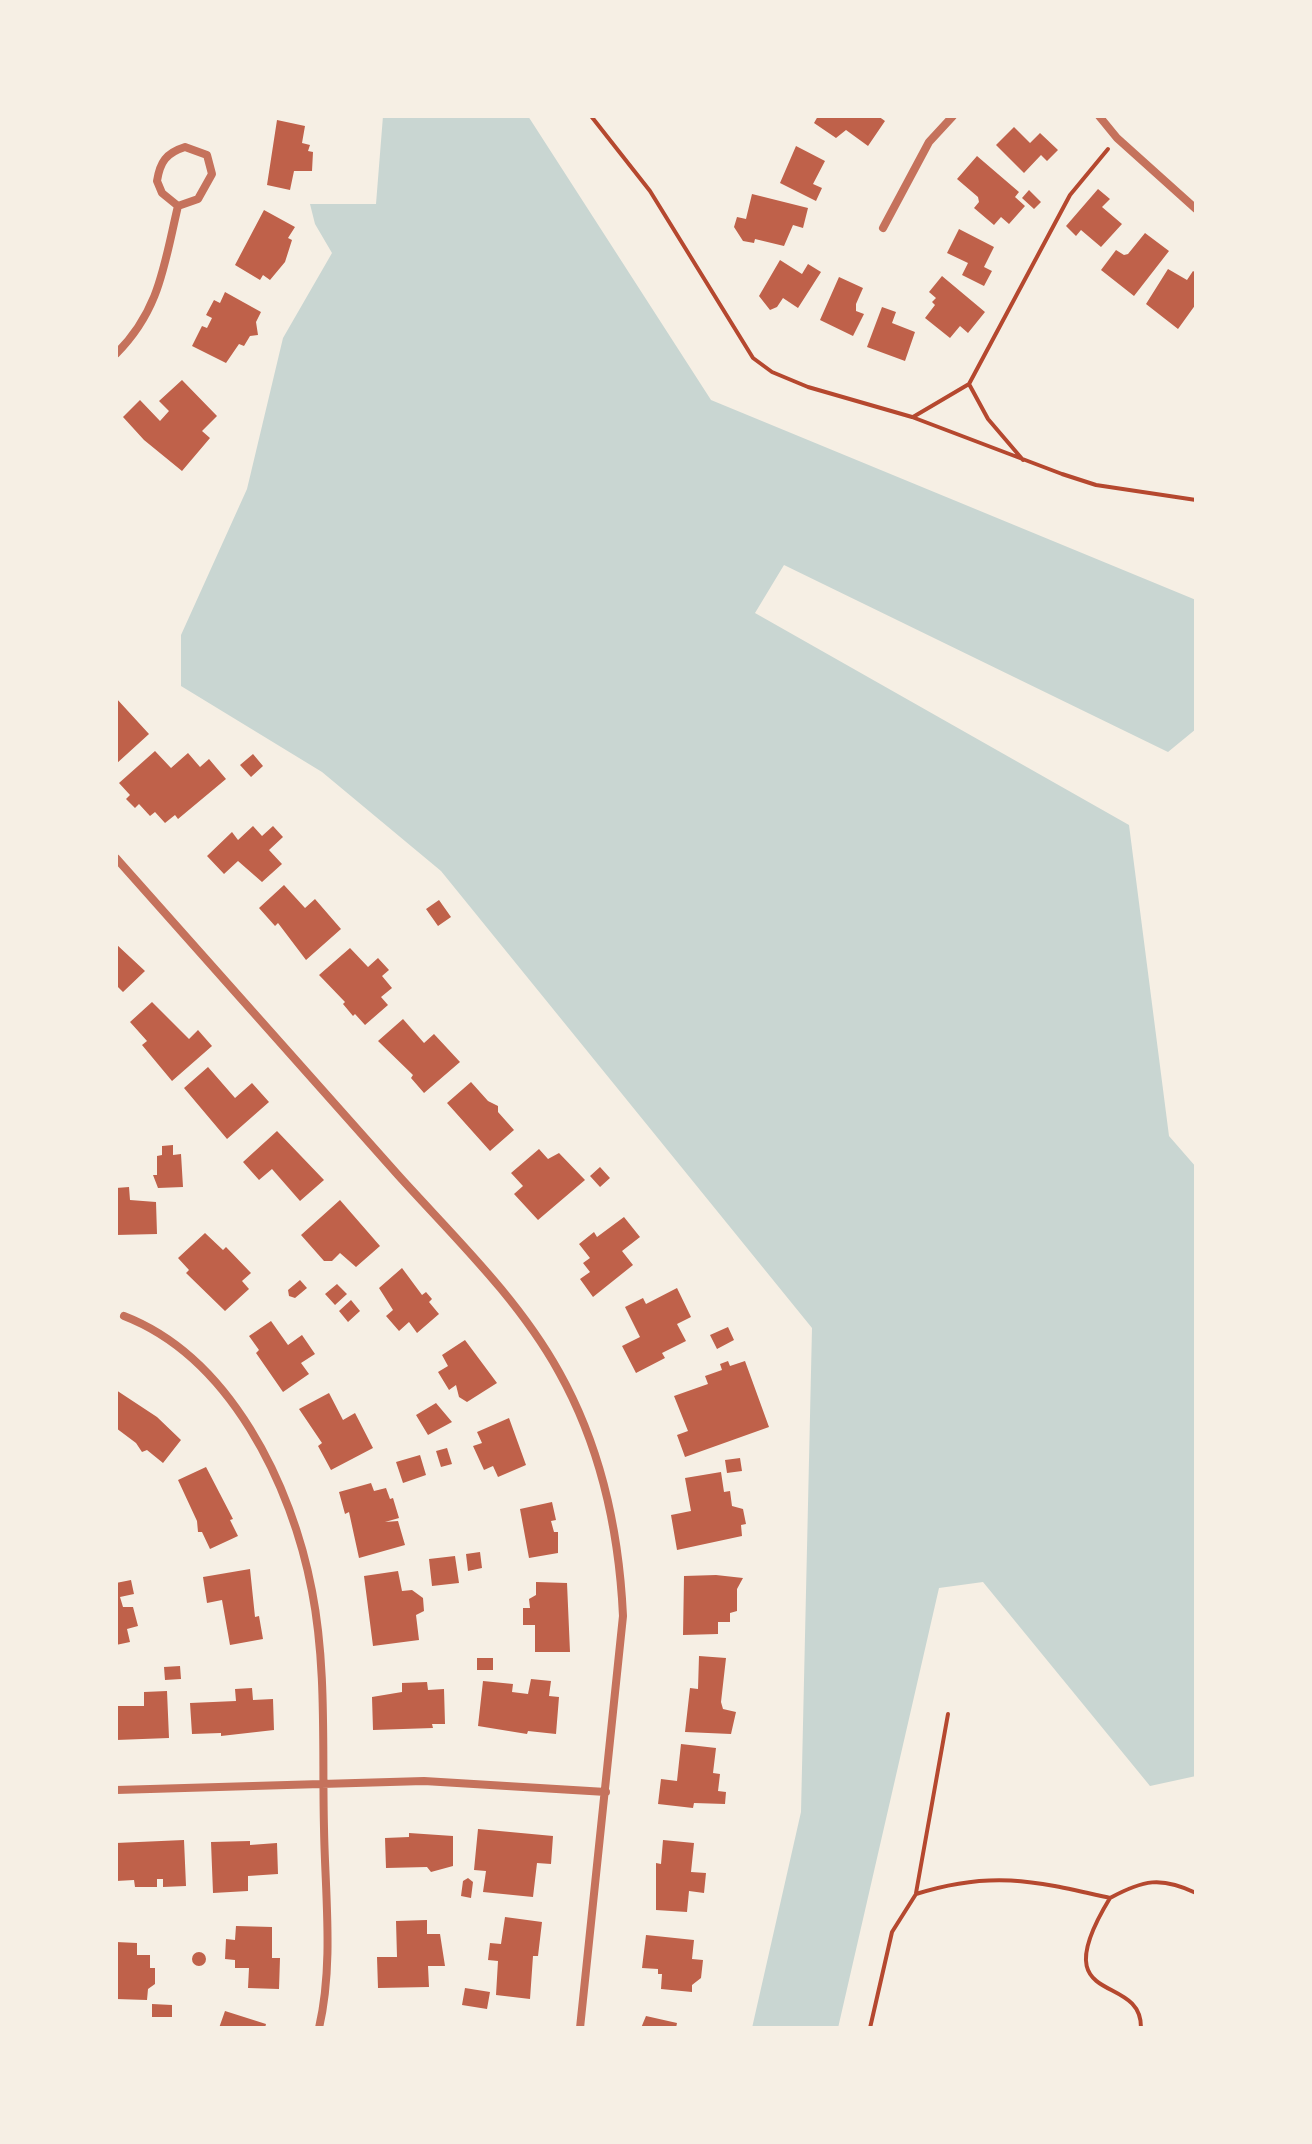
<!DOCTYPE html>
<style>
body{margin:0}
#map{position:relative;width:1312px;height:2144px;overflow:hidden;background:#f6efe4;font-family:"Noto Sans",sans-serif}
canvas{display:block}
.frame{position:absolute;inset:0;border:118px solid #f6efe4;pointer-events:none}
</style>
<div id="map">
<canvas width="1312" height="2144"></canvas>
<div class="frame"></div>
</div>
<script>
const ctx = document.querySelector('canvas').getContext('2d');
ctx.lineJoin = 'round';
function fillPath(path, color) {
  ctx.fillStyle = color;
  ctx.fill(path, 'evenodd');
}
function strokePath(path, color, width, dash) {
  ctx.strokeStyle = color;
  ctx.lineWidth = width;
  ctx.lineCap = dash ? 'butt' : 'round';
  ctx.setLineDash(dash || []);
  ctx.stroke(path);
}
const water = new Path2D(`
 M383 116H528L711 400 1196 600V729L1168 752 784 565 755 613 1129 825 1169 1136 1196 1167V1776L1150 1786 983 1582 939 1588 838 2028H752L801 1812 812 1328 441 871 322 772 181 686V635L247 489 283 338 332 253 315 224 310 204H376Z`);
const building = new Path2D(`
 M818 116H878L885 121 868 146 846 130 836 138 814 123Z
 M277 120 305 126 302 143 310 145 308 151 313 152 312 171H294L290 190 267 185Z
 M1014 127 1030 143 1040 133 1058 150 1047 161 1041 155 1024 173 996 145Z
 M796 146 825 161 813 184 822 188 816 201 780 183Z
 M977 156 1019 192 1015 197 1025 206 1009 224 1001 217 994 225 974 208 979 202 978 197 957 179Z
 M1098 189 1110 199 1102 207 1122 224 1101 247 1081 230 1076 236 1066 226Z
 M1029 190 1041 202 1034 209 1022 198Z
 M752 194 808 208 803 228 793 225 784 246 755 239 754 243 743 241 734 227 737 217 746 219Z
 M264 210 295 227 288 238 292 240 285 262 270 280 263 275 260 280 235 265Z
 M959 229 994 247 984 267 992 271 984 286 962 275 968 263 947 253Z
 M1145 233 1169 251 1134 296 1101 270 1116 250 1124 255 1128 254Z
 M780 260 802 274 808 264 821 272 798 308 783 298 777 307 770 310 759 296Z
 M1168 269 1187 280 1193 271 1196 273V304L1178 329 1146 304Z
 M942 276 985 312 968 333 960 326 950 338 925 318 935 305 932 302 936 298 929 292Z
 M839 277 863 288 856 304V311L864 314 853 336 820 320Z
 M225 292 261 312 256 322 258 335 250 336 244 346 239 344 226 363 192 346 202 326 207 328 212 318 206 315 214 300 220 303Z
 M882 307 896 312 892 323 915 332 905 361 867 347Z
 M182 380 217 416 202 431 210 438 182 471 144 440 123 417 140 400 160 421 169 411 159 401Z
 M116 698 149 734 116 764Z
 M155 751 171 768 188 753 200 767 209 759 226 779 178 819 175 815 165 823 155 812 150 816 139 804 135 808 126 799 130 795 119 783Z
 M253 754 263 766 251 777 240 765Z
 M253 826 262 836 273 826 283 837 269 850 282 864 262 882 238 861 224 874 207 856 232 832 238 840Z
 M284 885 305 908 315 899 341 929 306 960 278 923 275 926 259 908Z
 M439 900 451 917 438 926 426 909Z
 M116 944 145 971 123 992 116 985Z
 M350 948 368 967 378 958 389 970 382 976 392 988 381 997 388 1005 365 1025 355 1014 353 1016 343 1004 345 1002 319 975Z
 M152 1002 189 1039 198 1030 212 1046 172 1081 142 1045 147 1041 130 1022Z
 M403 1019 424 1043 434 1034 460 1062 424 1093 411 1078 413 1075 378 1041Z
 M208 1067 235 1098 252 1083 269 1102 227 1139 184 1088Z
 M471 1082 488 1101 498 1106V1112L514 1130 490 1151 447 1103Z
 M277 1131 324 1180 300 1201 272 1169 259 1180 243 1162Z
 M173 1145V1155L181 1154 183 1187 158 1188 153 1175H157V1156L162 1155V1146Z
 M539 1149 548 1159 559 1153 585 1180 538 1220 514 1194 523 1186 511 1173Z
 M600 1167 610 1178 600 1187 590 1176Z
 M129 1187 130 1200 156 1202 157 1234 116 1235V1188Z
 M340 1200 380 1246 356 1267 340 1253 332 1261H324L301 1235Z
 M624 1217 640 1237 622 1251 633 1265 593 1297 580 1279 590 1272 583 1263 590 1258 579 1244 594 1232 597 1237Z
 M205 1233 223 1250 226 1247 251 1273 242 1281 249 1289 225 1311 186 1273 189 1270 178 1258Z
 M402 1268 422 1295 426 1292 432 1299 429 1302 439 1314 417 1333 409 1322 399 1331 386 1316 393 1310 379 1288Z
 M300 1280 307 1288 295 1298 289 1296 288 1290Z
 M337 1284 347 1294 335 1305 325 1294Z
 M677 1288 691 1317 677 1324 686 1341 662 1353 665 1358 636 1373 622 1346 640 1337 625 1307 643 1298 646 1304Z
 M351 1300 360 1311 348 1322 339 1311Z
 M271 1321 288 1345 302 1335 315 1354 301 1363 309 1374 283 1392 256 1353 259 1350 249 1336Z
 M728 1327 734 1340 717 1349 710 1335Z
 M465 1340 497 1383 467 1402 459 1397 456 1385 449 1390 438 1372 448 1366 442 1355Z
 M728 1361 730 1366 745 1361 769 1427 685 1457 677 1435 688 1431 674 1396 708 1384 705 1376 722 1370 720 1364Z
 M116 1390 157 1417 181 1440 163 1463 147 1450 142 1452 136 1443 116 1428Z
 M329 1393 343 1420 355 1413 373 1448 331 1470 318 1446 322 1443 299 1409Z
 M436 1403 452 1422 428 1435 416 1415Z
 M509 1418 526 1465 498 1477 493 1466 484 1470 473 1446 482 1443 477 1432Z
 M447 1448 452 1464 441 1467 436 1451Z
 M420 1455 426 1475 403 1483 396 1462Z
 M740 1458 742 1471 727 1473 725 1460Z
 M206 1467 233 1519 230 1520 238 1536 210 1549 202 1532H198L197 1521 178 1480Z
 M721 1472 724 1492 730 1491 732 1506 743 1509 746 1524 741 1525 742 1536 677 1550 671 1515 691 1511 685 1478Z
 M371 1483 374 1491 386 1488 390 1499 393 1498 399 1518 385 1522 398 1521 405 1545 359 1558 349 1512 345 1514 339 1492Z
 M552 1502 556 1520 551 1521 554 1532H558V1553L529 1558 520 1509Z
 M480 1552 482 1568 468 1571 466 1554Z
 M455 1556 459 1583 432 1586 429 1559Z
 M250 1569 255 1617 259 1616 263 1639 230 1645 222 1600 207 1603 203 1577Z
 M398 1571 402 1591 412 1590 423 1598 424 1611 416 1615 419 1640 373 1646 364 1576Z
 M716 1575 743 1578 737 1589V1611L730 1613V1622H718V1634L683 1635 684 1576Z
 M131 1580 134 1594 120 1597 123 1607H133L138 1626 127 1629 130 1642 116 1645V1583Z
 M536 1582 567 1583 570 1652H535V1625H523V1608H530L529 1599 536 1595Z
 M699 1656 726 1658 721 1702 723 1709 736 1712 731 1734 685 1732 690 1688 698 1689Z
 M477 1658H493V1670H477Z
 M180 1666 181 1679 165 1680 164 1667Z
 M531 1679 551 1681 549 1696 559 1697 556 1734 528 1731 527 1734 478 1726 483 1681 513 1684 512 1692 528 1694Z
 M427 1682 428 1690 444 1689 445 1724H432L433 1728 373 1730 372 1697 402 1692V1683Z
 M252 1688 253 1700 273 1699 274 1730 221 1736V1733L192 1734 190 1703 236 1701 235 1689Z
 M167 1691 169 1738 116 1740V1706H144V1692Z
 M681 1744 716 1748 713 1773 720 1774 718 1791 726 1792 725 1804 694 1803 693 1808 658 1804 661 1779 677 1781Z
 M478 1829 553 1836 551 1864 537 1863 533 1897 483 1892 486 1871 474 1870Z
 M409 1833 453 1836V1866L431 1872 427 1867 386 1868 385 1838 409 1837Z
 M184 1840 186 1886 163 1887V1879H157V1887H135L134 1880 116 1881V1843Z
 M663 1840 694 1843 691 1872 706 1873 704 1893 689 1891 687 1912 656 1910V1863L661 1864Z
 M250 1841V1845L277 1843 278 1874 248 1876V1891L213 1893 211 1842Z
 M468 1878 473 1882 471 1898 461 1896 463 1881Z
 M505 1917 542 1922 538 1956H533L530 1999 496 1995 498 1961 488 1960 490 1943 501 1944Z
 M427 1920V1934H440L445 1966H428L429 1987 378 1988 377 1957H397L396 1921Z
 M236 1926 272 1927V1958H280L279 1989 248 1988 249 1968H235V1960L225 1959 226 1939 235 1940Z
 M646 1935 694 1940 692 1959 703 1960 701 1978 692 1985V1992L661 1989 662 1974H658V1969L642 1968Z
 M116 1942 137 1943V1955H150V1968H155V1984L148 1989 147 2000 116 1999Z
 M192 1959a7 7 0 1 1 14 0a7 7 0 1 1-14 0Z
 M465 1988 490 1992 487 2009 462 2005Z
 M152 2004 172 2005V2017H152Z
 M225 2011 266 2024 265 2028H219Z
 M646 2016 677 2023 676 2028H641Z`);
const path = new Path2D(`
 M591 116 650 191 753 358 772 372 808 387 912 417 1062 474 1096 485 1196 500
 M969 384 988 419 1023 460
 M913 417 969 384 1070 195 1108 149
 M916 1893 948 1714
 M1110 1898C1041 2011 1142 1970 1141 2028
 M870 2028 892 1932 916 1894C992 1870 1035 1881 1110 1898 1143 1880 1161 1876 1196 1893`);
const minor = new Path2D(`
 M1099 116 1117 138 1196 209
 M185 147 207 155 212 174 198 199 178 206 162 193 157 181C160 162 166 153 185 147Z
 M883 228 929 142 953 116
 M116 354C160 310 164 265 178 206
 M116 858C210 964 304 1069 398 1175 454 1237 518 1298 559 1372 601 1447 619 1530 623 1616L580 2028
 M124 1316C230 1357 292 1485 312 1591 327 1668 322 1750 324 1828 325 1894 334 1963 319 2028
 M116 1790 424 1781 606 1792`);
fillPath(water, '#c9d6d2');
fillPath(building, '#bf614a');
strokePath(path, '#b5482f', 4);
strokePath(minor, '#c5725c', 8);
</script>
